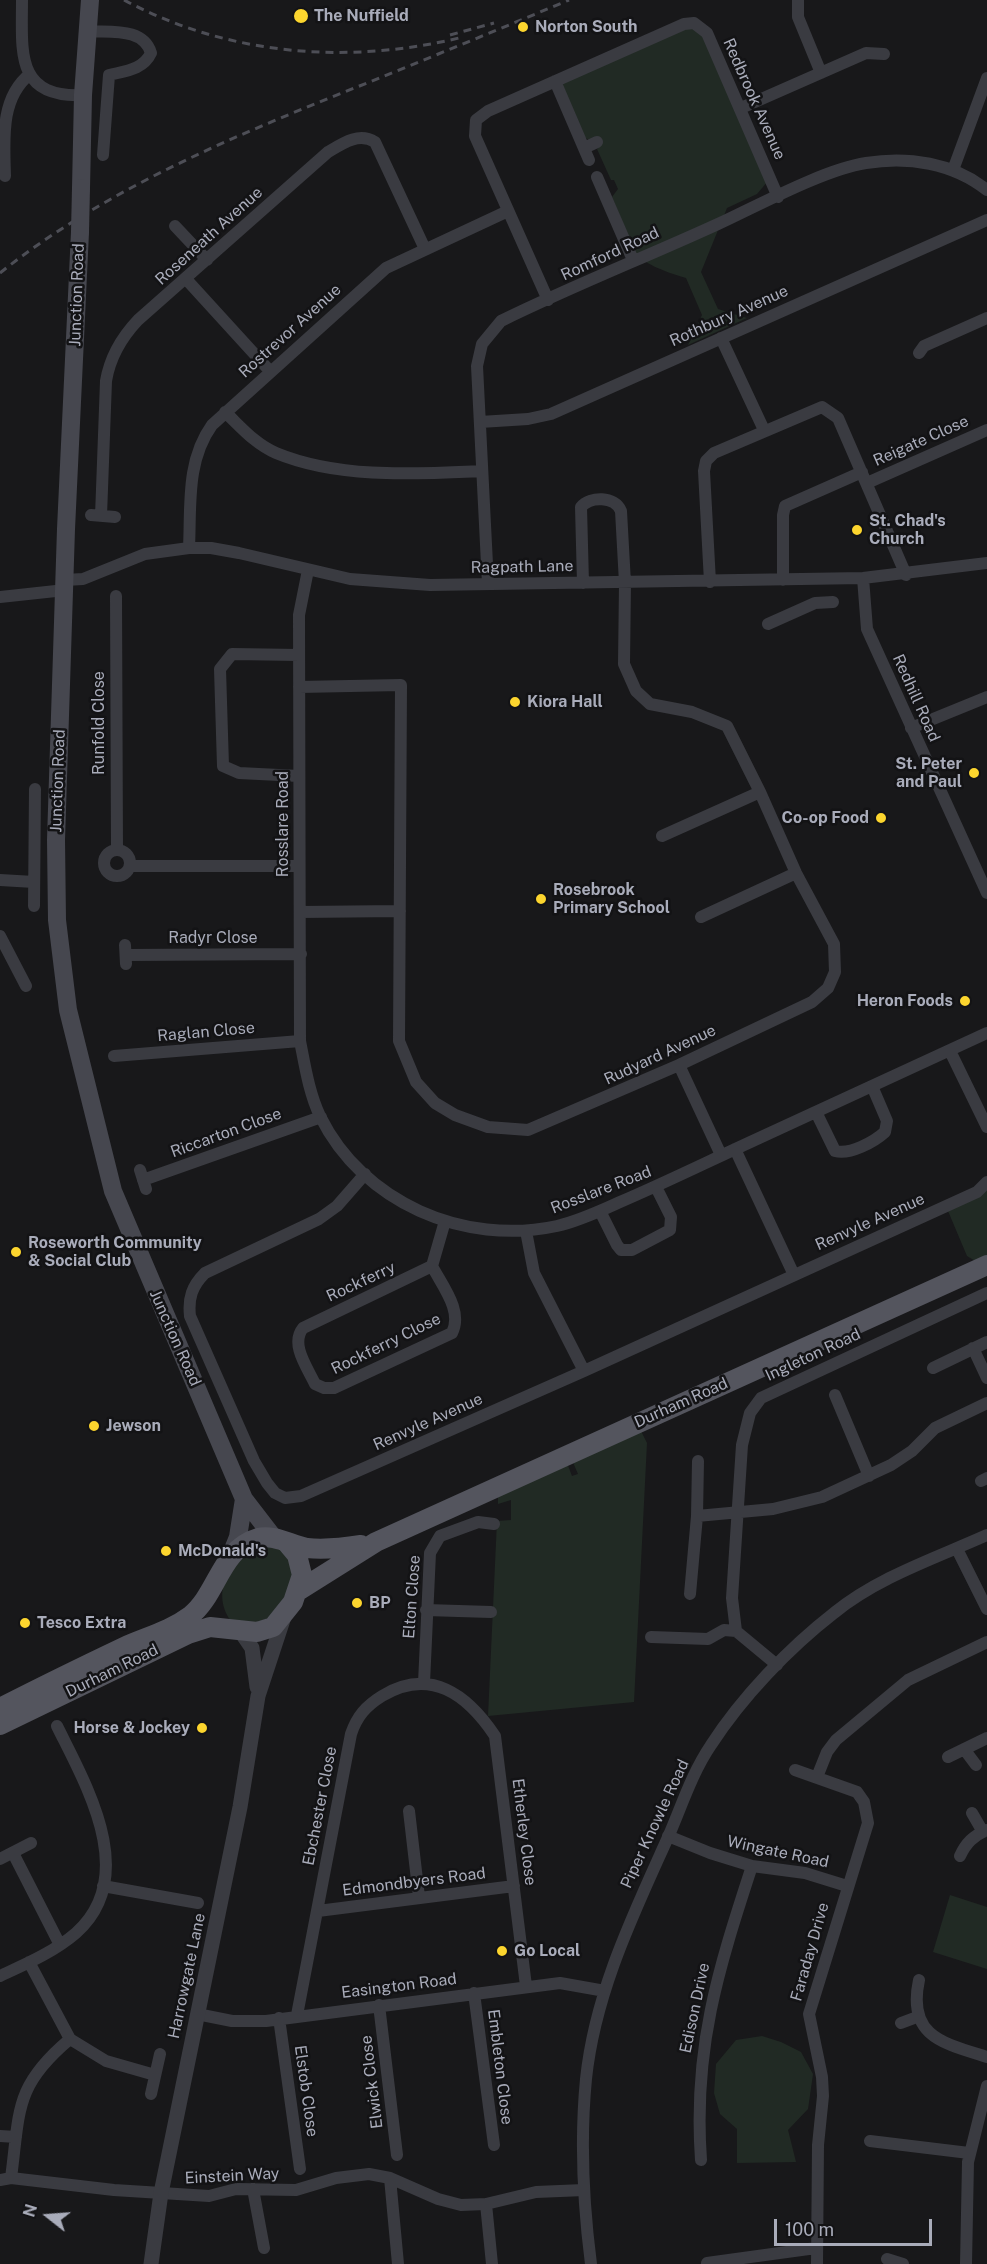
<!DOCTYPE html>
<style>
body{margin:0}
#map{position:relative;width:987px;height:2264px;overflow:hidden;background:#18181a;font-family:"Public Sans",sans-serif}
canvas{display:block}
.north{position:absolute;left:18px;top:2186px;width:60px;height:60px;-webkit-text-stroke:4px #131315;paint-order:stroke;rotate:287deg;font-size:16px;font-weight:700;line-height:24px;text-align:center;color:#a9acba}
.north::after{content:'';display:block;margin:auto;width:21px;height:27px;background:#a9acba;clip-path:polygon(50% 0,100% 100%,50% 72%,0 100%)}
.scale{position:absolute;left:774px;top:2219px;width:158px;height:27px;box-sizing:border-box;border:3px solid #a9acba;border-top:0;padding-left:8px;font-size:18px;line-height:21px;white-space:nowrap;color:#a9acba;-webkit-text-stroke:4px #131315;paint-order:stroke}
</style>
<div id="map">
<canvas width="987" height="2264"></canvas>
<div class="north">N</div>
<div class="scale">100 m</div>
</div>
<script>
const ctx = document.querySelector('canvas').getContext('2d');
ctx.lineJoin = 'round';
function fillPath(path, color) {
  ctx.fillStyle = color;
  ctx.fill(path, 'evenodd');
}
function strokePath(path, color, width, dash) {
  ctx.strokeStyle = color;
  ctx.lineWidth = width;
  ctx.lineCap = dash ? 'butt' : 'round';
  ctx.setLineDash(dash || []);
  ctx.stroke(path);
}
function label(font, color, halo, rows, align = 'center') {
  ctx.font = font + ' "Public Sans",sans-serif';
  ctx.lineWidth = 5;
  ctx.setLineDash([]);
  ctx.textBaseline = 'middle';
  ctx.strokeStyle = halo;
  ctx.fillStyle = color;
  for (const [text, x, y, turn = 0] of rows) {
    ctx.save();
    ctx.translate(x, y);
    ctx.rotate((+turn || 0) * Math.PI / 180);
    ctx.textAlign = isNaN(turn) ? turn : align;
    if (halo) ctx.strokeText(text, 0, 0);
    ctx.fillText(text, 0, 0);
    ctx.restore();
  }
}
const green = new Path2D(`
 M690 27 700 30 768 181 757 194 727 208 701 272 718 309 747 318 688 345 702 315 686 278C623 259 636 250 612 197L618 189 614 180H611L597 149 600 146 584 137 561 85 564 81Z
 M987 1190V1268L967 1256 948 1211Z
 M640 1429 647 1443 634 1702 488 1716 497 1521 511 1520V1500L498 1504V1494L567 1463 572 1476 578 1474 572 1460Z
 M265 1546 282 1550 292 1560V1586L272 1616 253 1625 231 1621C209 1591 232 1553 265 1546Z
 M950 1895 987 1907V1969L933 1952Z
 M762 2036 781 2042 801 2052 813 2074 808 2109 788 2130 796 2162 737 2163V2129L720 2114 714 2093 716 2064 736 2040Z`);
const minor = new Path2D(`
 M22 0C22 52 15 98 83 95
 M798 0V17L821 73
 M87 31C110 33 143 27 151 53 143 70 125 71 109 75L103 155
 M555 81 589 160
 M741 108 866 53 884 54
 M584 148 597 142
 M953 170 987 78
 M5 176C4 139 0 98 30 74
 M597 177 633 260
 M175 226 207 260
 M186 279 269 370
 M548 300 475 136 476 120 488 111 684 24 694 23 707 33 778 197
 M721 338 764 430
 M919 353 924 346 987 318
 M225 412C241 427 255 444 276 453 339 479 415 474 482 471
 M480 422 528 419 551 414 987 220
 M867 483 987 430
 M91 515 115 517
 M101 516 106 381C110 357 121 338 138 320L328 152C343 143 359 132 375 142L425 249
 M189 548C191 506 186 461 212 425L386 268 508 211
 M308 570 299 615 300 1041C305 1066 309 1093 320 1116 363 1203 464 1246 557 1226 579 1221 600 1211 620 1202 662 1184 703 1164 744 1145 825 1108 906 1071 987 1033
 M863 578 867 629 987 893
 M65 580 83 579 145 554 189 548H211L239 553 350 579 430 585 863 578 987 563
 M783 580V515L785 506 862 472
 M710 582 704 471 706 461 714 453 822 407 838 418 906 575
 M488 584 477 366 482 344 501 321C572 286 646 257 718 224 757 206 825 169 866 163 908 156 953 163 987 190
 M116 596 117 849
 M0 597 65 590
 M768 624 815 603 833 602
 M299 655 232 654 220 669 223 766 239 773 299 776
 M299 687 401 685 399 1041 416 1082 435 1103 455 1115 488 1127 528 1130 679 1065 812 1002 828 988 835 972 834 944 796 873 760 792 727 726 692 712 650 704 636 691 624 664 625 583 621 511C615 496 590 496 581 507L583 583
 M911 728 987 697
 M662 836 760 792
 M104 863a13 13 0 1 1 26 0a13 13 0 1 1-26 0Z
 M130 866H299
 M0 880 34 882
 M34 906 35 789
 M300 912 400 911
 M701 917 796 873
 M0 936 26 986
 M125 945 126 964
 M126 955 301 954
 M950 1051 987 1127
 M114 1056 300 1041
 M679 1065 721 1155
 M816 1112 835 1151C850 1155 874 1142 885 1132L887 1121 872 1086
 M735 1149 794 1275
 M140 1170 146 1189
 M365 1174 337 1206 319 1219 205 1273C192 1286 188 1298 190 1316L254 1461 267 1483 275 1493 285 1498 301 1496 584 1371 977 1192 987 1182
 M143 1180 321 1117
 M600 1211 617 1245 621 1250H632L670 1230 671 1217 656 1187
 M526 1231 534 1273 584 1371
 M432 1266 303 1328C290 1344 307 1367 315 1384L324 1388H334L452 1333C463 1311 443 1287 432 1266L445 1221
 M973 1348 987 1378
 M933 1368 987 1342
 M835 1395 869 1476
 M981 1481 987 1478
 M697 1516 773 1509 822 1497 891 1465 912 1451 935 1428 987 1403
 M957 1549 987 1609
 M690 1594 697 1516 698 1461
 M426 1610 491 1612
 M651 1637 708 1639 724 1630 736 1631
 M777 1665 736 1631 732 1598 742 1445 750 1413 761 1398 987 1293
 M424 1683 430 1553 440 1536 478 1522 494 1524
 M964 1749 976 1765
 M948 1757 987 1738
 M795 1770 857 1792 864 1802 868 1823 809 2014 822 2077 823 2096 818 2145 817 2264
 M817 1777 827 1752 836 1740 908 1680 987 1642
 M409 1811 419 1897
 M972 1813 983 1832
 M668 1836 710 1853 752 1866 805 1873 847 1886
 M13 1853 60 1945
 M960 1856C966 1843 973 1836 987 1830
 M0 1859 31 1843
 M103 1886 198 1903
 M318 1911 514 1886
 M29 1962 70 2039 106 2061 155 2075
 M0 1976C26 1964 54 1952 76 1933 140 1876 86 1785 57 1726
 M919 1980C907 2036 942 2043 987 2057
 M474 1993 494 2145
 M379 2005 397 2155
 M197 2014 232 2021H266L560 1983 605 1991
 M297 2015 351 1734C357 1716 366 1706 382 1696 430 1667 467 1694 495 1736L526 1986
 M279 2018 300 2169
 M901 2023 917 2017
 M151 2094 160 2054
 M0 2136 16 2137
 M870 2141 969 2153
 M701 2160C693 2049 718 1970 752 1866
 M11 2178C20 2110 14 2086 70 2039
 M390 2178 398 2264
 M0 2180 11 2178 114 2190 209 2196 236 2189 296 2190 336 2178 369 2174 390 2178 438 2199 461 2205 486 2204 536 2192 584 2190
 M253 2189 264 2248
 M486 2204 492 2264
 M887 2259 903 2264
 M707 2263 816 2248
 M591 2264C583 2202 580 2141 586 2079 595 1992 634 1913 669 1835 682 1805 692 1773 711 1745 742 1697 789 1648 834 1613 878 1577 936 1558 987 1535
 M966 2264 968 2162 987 2086`);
const tertiary = new Path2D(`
 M241 1632 252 1648 257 1687
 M151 2264 161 2193 240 1807 258 1696 284 1617`);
const secondary = new Path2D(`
 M81 188 83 95 90 0
 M80 232 66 529 56 840 57 920 68 1010 113 1191 244 1499 274 1538
 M230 1557 238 1537 244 1499`);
const primary = new Path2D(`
 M298 1591 376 1542 987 1265
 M0 1708C41 1687 82 1667 124 1647 146 1637 170 1631 190 1616 218 1594 220 1549 258 1538 274 1534 291 1545 307 1548 326 1550 342 1548 361 1545
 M0 1725 188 1634 210 1627 257 1632 273 1627 293 1602 302 1575 297 1555 287 1543`);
const rail = new Path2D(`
 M124 0C227 55 346 65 459 38
 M450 35 494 23
 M0 273C108 187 239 134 367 83 434 56 502 28 569 0`);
const secondaryBridge = new Path2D(`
 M80 232 81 188`);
const markers = [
 [301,16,8,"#fcd52e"],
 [523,27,6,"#fcd52e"],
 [857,530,6,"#fcd52e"],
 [515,702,6,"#fcd52e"],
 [974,773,6,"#fcd52e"],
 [881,818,6,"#fcd52e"],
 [541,899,6,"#fcd52e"],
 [965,1001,6,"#fcd52e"],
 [16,1252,6,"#fcd52e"],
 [94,1426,6,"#fcd52e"],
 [166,1551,6,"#fcd52e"],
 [357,1603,6,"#fcd52e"],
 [25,1623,6,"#fcd52e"],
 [202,1728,6,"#fcd52e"],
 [502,1951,6,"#fcd52e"]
];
const poiNames = [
 ["The Nuffield",314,16],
 ["Norton South",535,27],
 ["St. Chad's",869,521],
 ["Church",869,539],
 ["Kiora Hall",527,702],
 ["St. Peter",962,764,"right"],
 ["and Paul",962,782,"right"],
 ["Co-op Food",869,818,"right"],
 ["Rosebrook",553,890],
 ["Primary School",553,908],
 ["Heron Foods",953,1001,"right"],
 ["Roseworth Community",28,1243],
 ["& Social Club",28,1261],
 ["Jewson",106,1426],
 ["McDonald's",178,1551],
 ["BP",369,1603],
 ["Tesco Extra",37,1623],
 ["Horse & Jockey",190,1728,"right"],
 ["Go Local",514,1951]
];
const streetNames = [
 ["Redbrook Avenue",754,99,66],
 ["Roseneath Avenue",209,236,-42],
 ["Romford Road",610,254,-25],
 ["Junction Road",77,295,-88],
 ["Rothbury Avenue",729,316,-24],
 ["Rostrevor Avenue",290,331,-42],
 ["Reigate Close",921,441,-24],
 ["Ragpath Lane",522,567,-1],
 ["Redhill Road",916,698,66],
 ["Runfold Close",99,723,-90],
 ["Junction Road",58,781,-88],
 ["Rosslare Road",283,824,-90],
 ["Radyr Close",213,938],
 ["Raglan Close",206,1032,-5],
 ["Rudyard Avenue",660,1055,-25],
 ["Riccarton Close",226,1133,-20],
 ["Rosslare Road",601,1190,-21],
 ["Renvyle Avenue",870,1222,-24],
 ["Rockferry",361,1282,-25],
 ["Junction Road",175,1338,66],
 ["Rockferry Close",386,1344,-26],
 ["Ingleton Road",813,1355,-25],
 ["Durham Road",681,1403,-24],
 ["Renvyle Avenue",428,1422,-24],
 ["Elton Close",412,1597,-86],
 ["Durham Road",112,1671,-26],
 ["Ebchester Close",320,1806,-79],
 ["Piper Knowle Road",655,1824,-65],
 ["Etherley Close",524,1832,83],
 ["Wingate Road",778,1852,12],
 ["Edmondbyers Road",414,1882,-7],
 ["Faraday Drive",810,1952,-74],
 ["Harrowgate Lane",187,1976,-78],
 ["Easington Road",399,1986,-7],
 ["Edison Drive",695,2008,-78],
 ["Embleton Close",500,2067,83],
 ["Elwick Close",372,2082,-97],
 ["Elstob Close",306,2091,82],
 ["Einstein Way",232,2176,-3]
];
fillPath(green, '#212a24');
strokePath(minor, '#3a3b41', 12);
strokePath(tertiary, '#3a3b41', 15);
strokePath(secondary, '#46474f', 18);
strokePath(primary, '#54555e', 20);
strokePath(rail, '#4d4e56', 3, [8, 6]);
strokePath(secondaryBridge, '#46474f', 18);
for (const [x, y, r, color] of markers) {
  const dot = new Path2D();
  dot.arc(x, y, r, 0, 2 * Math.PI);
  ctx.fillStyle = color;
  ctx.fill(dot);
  strokePath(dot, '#131315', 2);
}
label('bold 16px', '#a9acba', '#131315', poiNames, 'left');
label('16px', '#a9acba', '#131315', streetNames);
</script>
